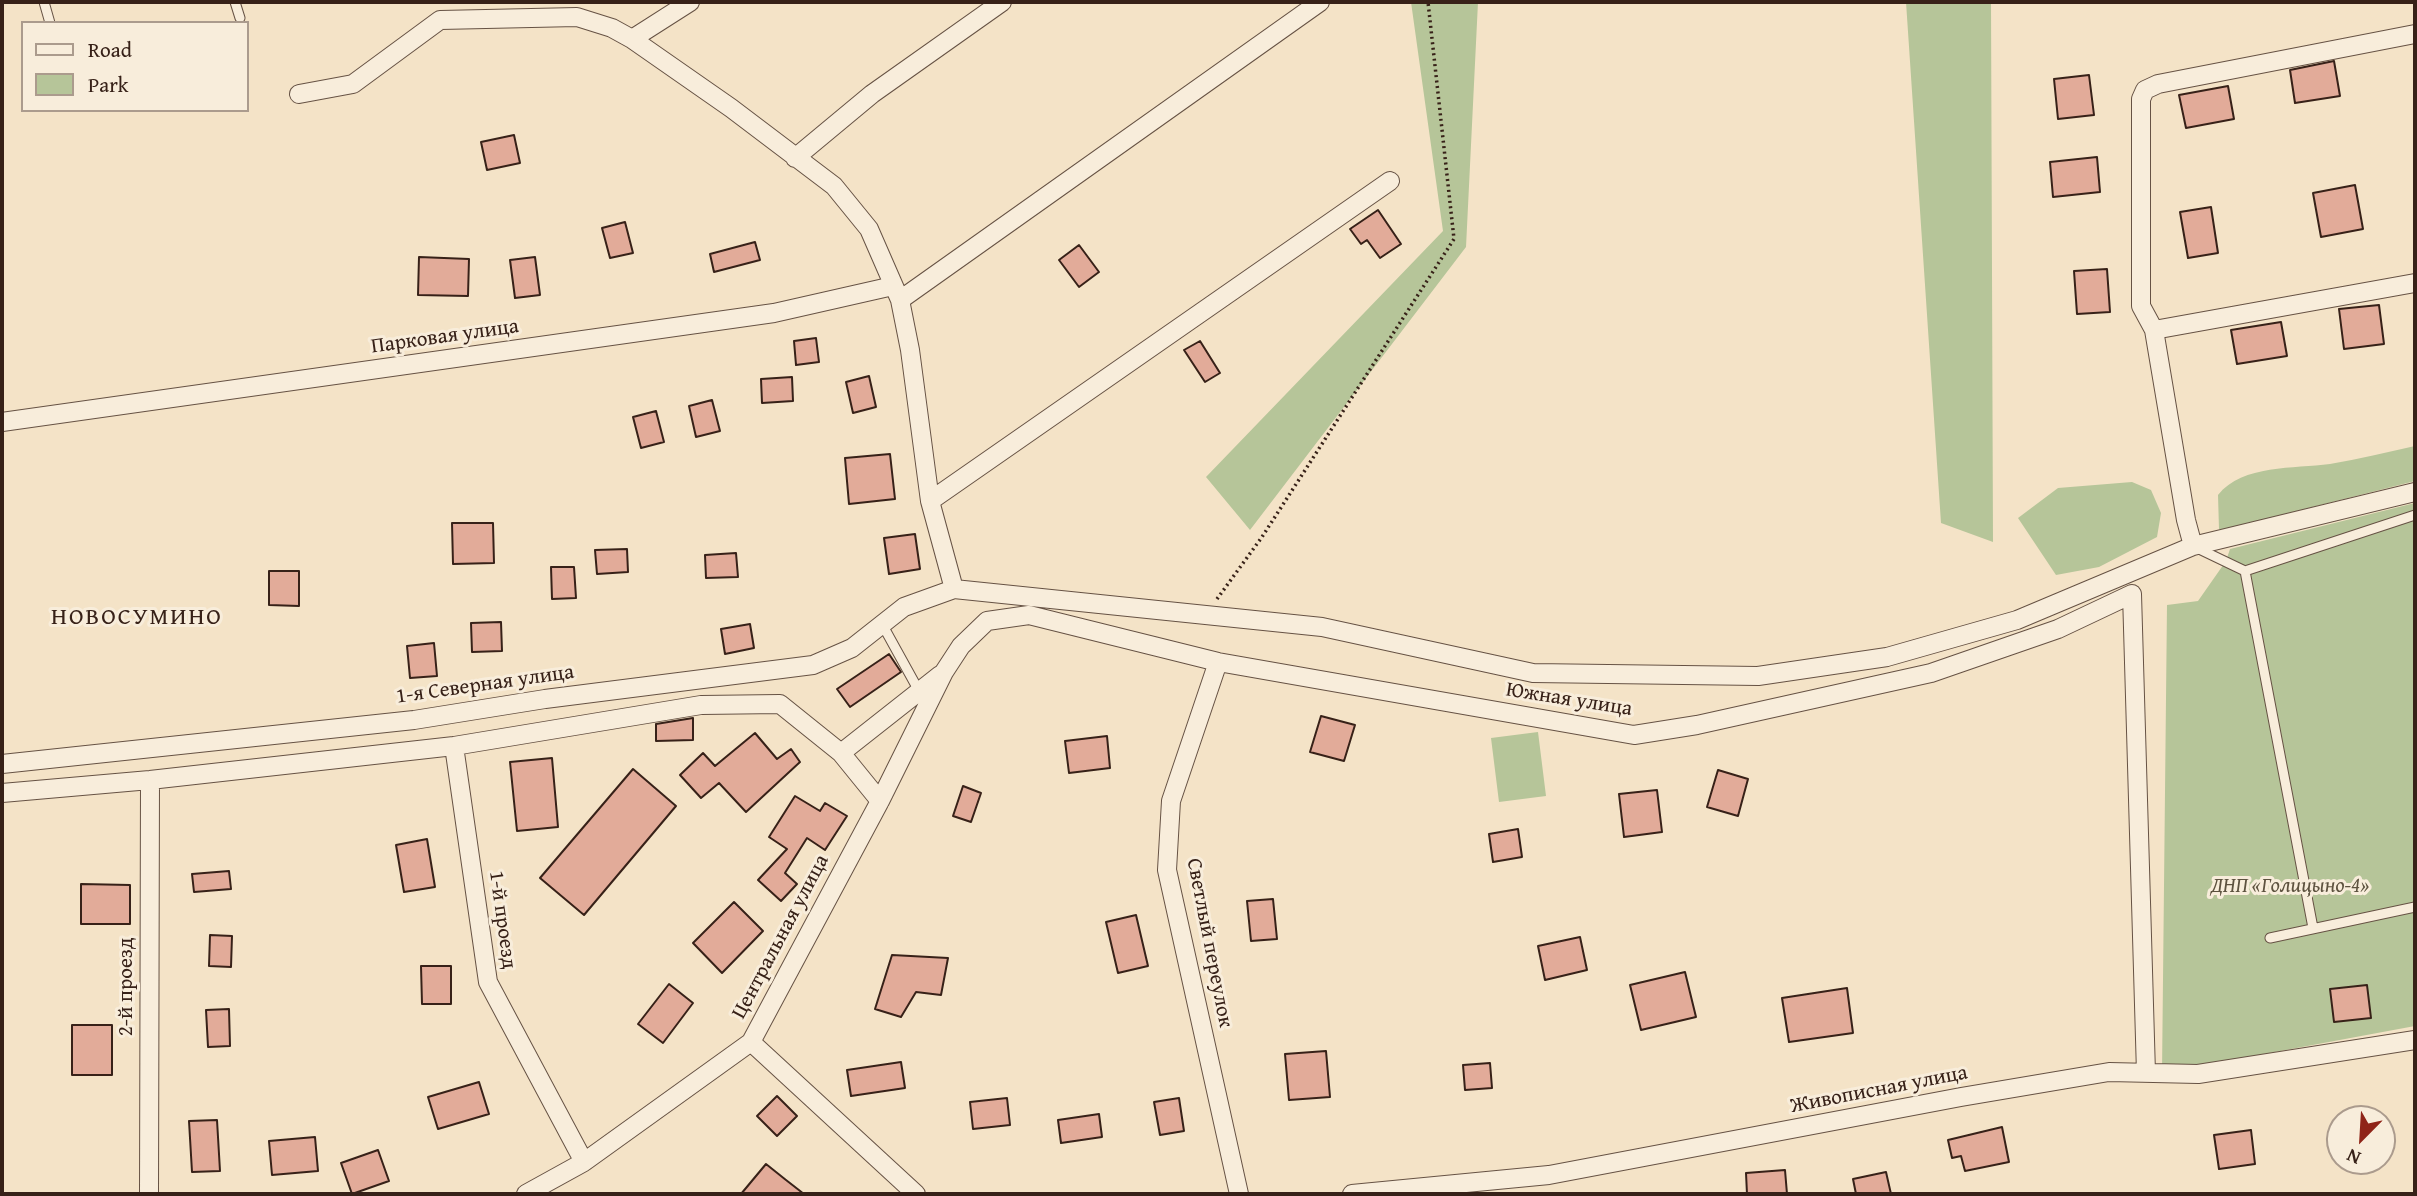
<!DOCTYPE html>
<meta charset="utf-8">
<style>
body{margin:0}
#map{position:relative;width:2417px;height:1196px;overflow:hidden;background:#f4e3c7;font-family:"Gentium Book Plus",serif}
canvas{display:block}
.frame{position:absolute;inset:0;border:4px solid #372118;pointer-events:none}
.legend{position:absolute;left:21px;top:21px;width:228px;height:91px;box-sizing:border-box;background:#f8eddb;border:2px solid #ab9b8d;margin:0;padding:9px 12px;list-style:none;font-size:21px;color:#372118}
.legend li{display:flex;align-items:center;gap:14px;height:35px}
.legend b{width:35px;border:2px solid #ab9b8d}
.north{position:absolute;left:2326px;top:1105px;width:70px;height:70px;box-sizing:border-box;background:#f8eddb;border:2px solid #ab9b8d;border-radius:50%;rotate:204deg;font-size:19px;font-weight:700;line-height:28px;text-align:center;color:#372118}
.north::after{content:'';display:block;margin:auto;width:24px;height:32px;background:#8f2418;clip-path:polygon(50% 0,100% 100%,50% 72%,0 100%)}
</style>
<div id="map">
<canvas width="2417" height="1196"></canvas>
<div class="frame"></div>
<ul class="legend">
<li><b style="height:9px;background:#f8eddb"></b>Road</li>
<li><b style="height:19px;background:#b6c599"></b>Park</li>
</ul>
<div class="north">N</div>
</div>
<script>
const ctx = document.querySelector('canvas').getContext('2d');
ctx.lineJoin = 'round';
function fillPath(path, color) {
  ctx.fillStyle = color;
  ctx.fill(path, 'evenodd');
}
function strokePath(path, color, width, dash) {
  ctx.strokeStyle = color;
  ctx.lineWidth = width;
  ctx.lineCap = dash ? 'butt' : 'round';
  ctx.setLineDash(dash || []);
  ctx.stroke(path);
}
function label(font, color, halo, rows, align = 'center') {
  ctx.font = font + ' "Gentium Book Plus",serif';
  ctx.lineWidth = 6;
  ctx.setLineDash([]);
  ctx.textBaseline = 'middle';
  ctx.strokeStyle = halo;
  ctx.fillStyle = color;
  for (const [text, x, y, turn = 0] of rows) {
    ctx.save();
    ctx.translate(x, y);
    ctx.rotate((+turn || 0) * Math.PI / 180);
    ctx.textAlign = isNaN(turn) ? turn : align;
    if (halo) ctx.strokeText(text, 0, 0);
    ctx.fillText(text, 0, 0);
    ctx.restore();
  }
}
const green = new Path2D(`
 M1411 2H1478L1466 247 1250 530 1206 477 1443 231Z
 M1906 2H1991L1993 542 1941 523Z
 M2415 446V481L2285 514 2233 530 2219 529 2218 495C2243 464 2294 469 2330 464 2359 459 2387 452 2415 446Z
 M2132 482 2151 490 2161 513 2157 537 2099 567 2056 575 2018 518 2058 488Z
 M2415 503V1026L2162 1073 2167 605 2198 601 2226 561 2230 549Z
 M1538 732 1546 796 1499 802 1491 738Z`);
const building = new Path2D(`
 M2334 61 2340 96 2295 103 2290 70Z
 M2089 75 2094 115 2058 119 2054 79Z
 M2228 86 2234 119 2186 128 2179 95Z
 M514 135 520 163 487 170 481 142Z
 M2097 157 2100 192 2053 197 2050 162Z
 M2355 185 2363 229 2321 237 2313 193Z
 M2211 207 2218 253 2188 258 2180 212Z
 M1378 210 1401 244 1380 258 1367 240 1361 244 1350 229Z
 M625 222 633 253 610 258 602 228Z
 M755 242 760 260 714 272 710 254Z
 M1079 245 1099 272 1079 287 1059 260Z
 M419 257 469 259 468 296 418 295Z
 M535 257 540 295 515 298 510 260Z
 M2107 269 2110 312 2077 314 2074 271Z
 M2379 305 2384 344 2344 349 2339 309Z
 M2281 322 2287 356 2237 364 2231 330Z
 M816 338 819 362 796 365 794 341Z
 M1200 341 1220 373 1205 382 1184 350Z
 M869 376 876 407 853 413 846 382Z
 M792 377 793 401 762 403 761 379Z
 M712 400 720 431 696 437 689 406Z
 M656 411 664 442 641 448 633 417Z
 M890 454 895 499 849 504 845 458Z
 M452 523H493L494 563 453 564Z
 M915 534 920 569 889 574 884 538Z
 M627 549 628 572 597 574 595 550Z
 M736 553 738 577 706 578 705 555Z
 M551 567H574L576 598 552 599Z
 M269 571H299V606L269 605Z
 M501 622 502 651 472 652 471 623Z
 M750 624 754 648 725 654 721 629Z
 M434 643 437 676 410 678 407 646Z
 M889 654 901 672 850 707 837 689Z
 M1321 716 1355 725 1344 761 1310 752Z
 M693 718V740L656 741V724Z
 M755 733 777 759 791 749 800 762 746 812 719 783 701 798 680 775 703 753 715 766Z
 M1107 736 1110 768 1069 773 1065 741Z
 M552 758 558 827 517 831 510 762Z
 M633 769 676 806 584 915 540 878Z
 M1718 770 1748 779 1738 816 1707 807Z
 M963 786 981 793 971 822 953 816Z
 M1657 790 1662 832 1624 837 1619 794Z
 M795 796 820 811 825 803 847 816 825 850 807 838 785 873 797 884 781 901 758 880 787 849 769 837Z
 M1518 829 1522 857 1493 862 1489 834Z
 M427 839 435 887 404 892 396 845Z
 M229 871 231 889 194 892 192 874Z
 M81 884 130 885V924H81Z
 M1273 899 1277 939 1251 941 1247 901Z
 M734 902 763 931 722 973 693 943Z
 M1136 915 1148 966 1118 973 1106 922Z
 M210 935 232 936 231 967 209 966Z
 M1580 937 1587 970 1545 980 1538 946Z
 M892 955 948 958 941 995 916 992 901 1017 875 1009Z
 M421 966H451V1004H422Z
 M1685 972 1696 1017 1641 1030 1630 985Z
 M669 984 693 1003 663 1043 638 1024Z
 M2367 985 2371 1018 2334 1022 2330 989Z
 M1847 988 1853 1033 1789 1042 1782 998Z
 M229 1009 230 1046 208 1047 206 1010Z
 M72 1025H112V1075H72Z
 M1326 1051 1330 1097 1289 1100 1285 1054Z
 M901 1062 905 1088 851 1096 847 1070Z
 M1490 1063 1492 1088 1465 1090 1463 1065Z
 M479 1082 489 1114 438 1129 428 1097Z
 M777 1096 797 1116 777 1136 757 1116Z
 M1007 1098 1010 1125 973 1129 970 1102Z
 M1179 1098 1184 1131 1160 1135 1154 1102Z
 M1099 1114 1102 1137 1061 1143 1058 1120Z
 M217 1120 220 1171 192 1172 189 1121Z
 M2002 1127 2009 1162 1965 1171 1961 1156 1952 1158 1948 1140Z
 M2251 1130 2255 1164 2219 1169 2214 1135Z
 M315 1137 318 1171 272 1175 269 1141Z
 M378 1150 389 1181 352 1194 341 1163Z
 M766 1164 786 1180 804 1194H741Z
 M1785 1170 1787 1194H1747L1746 1173Z
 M1886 1172 1891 1194H1856L1853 1179Z`);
const path = new Path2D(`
 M1217 599 1262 537 1454 239 1428 2`);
const lane = new Path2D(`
 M44 2 50 23
 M235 2 240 18
 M2197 548 2245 571 2415 515
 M2245 571 2313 928
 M882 624 919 691
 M2270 938 2415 907`);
const street = new Path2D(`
 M632 39 690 2
 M299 94 353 84 440 20 577 17 612 28 632 39 731 108 834 186 869 229 900 300 910 350 930 501 954 589 1322 627 1533 673 1758 676 1887 657 2017 620 2193 546 2415 492
 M795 158 872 94 1002 2
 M900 300 1320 2
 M2154 330 2415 283
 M2 422 774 313 893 286
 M930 501 1390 181
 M2193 546 2186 520 2154 330 2141 306V99L2145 90 2158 84 2415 34
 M1218 662 1171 801 1167 870 1239 1194
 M454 746 488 982 584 1162
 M841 753 940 675
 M2 764 414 720 545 699 813 665 852 648 904 607 954 589
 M2 793 150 780 454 746 701 705 780 704 841 753 880 801
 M751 1042 916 1194
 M149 1194 150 780
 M526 1194 584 1162 751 1042 880 801 944 672 961 646 987 621 1029 615 1218 662 1634 735 1697 725 1931 673 2058 629 2132 594 2146 1073
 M1352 1194 1549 1175 1961 1097 2109 1072 2198 1074 2415 1040`);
const streetNames = [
 ["Парковая улица",445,337,-8],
 ["1-я Северная улица",485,685,-8],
 ["Южная улица",1569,700,9],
 ["1-й проезд",502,920,82],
 ["Центральная улица",781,937,-62],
 ["Светлый переулок",1209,943,79],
 ["2-й проезд",127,987,-90],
 ["Живописная улица",1879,1090,-11]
];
const parkNames = [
 ["ДНП «Голицыно-4»",2290,887]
];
const quarterNames = [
 ["НОВОСУМИНО",137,618]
];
fillPath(green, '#b6c599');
fillPath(building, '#e2ab99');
strokePath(building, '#372118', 2);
strokePath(lane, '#665244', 11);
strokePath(street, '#665244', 20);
strokePath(path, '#372118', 3.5, [2, 3.5]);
strokePath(lane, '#f8eddb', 9);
strokePath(street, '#f8eddb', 18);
label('21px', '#372118', '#f8eddb', streetNames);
label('italic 21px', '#5d523f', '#f8eddb', parkNames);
ctx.letterSpacing = '2px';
label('24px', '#372118', '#f8eddb', quarterNames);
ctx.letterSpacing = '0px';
</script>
